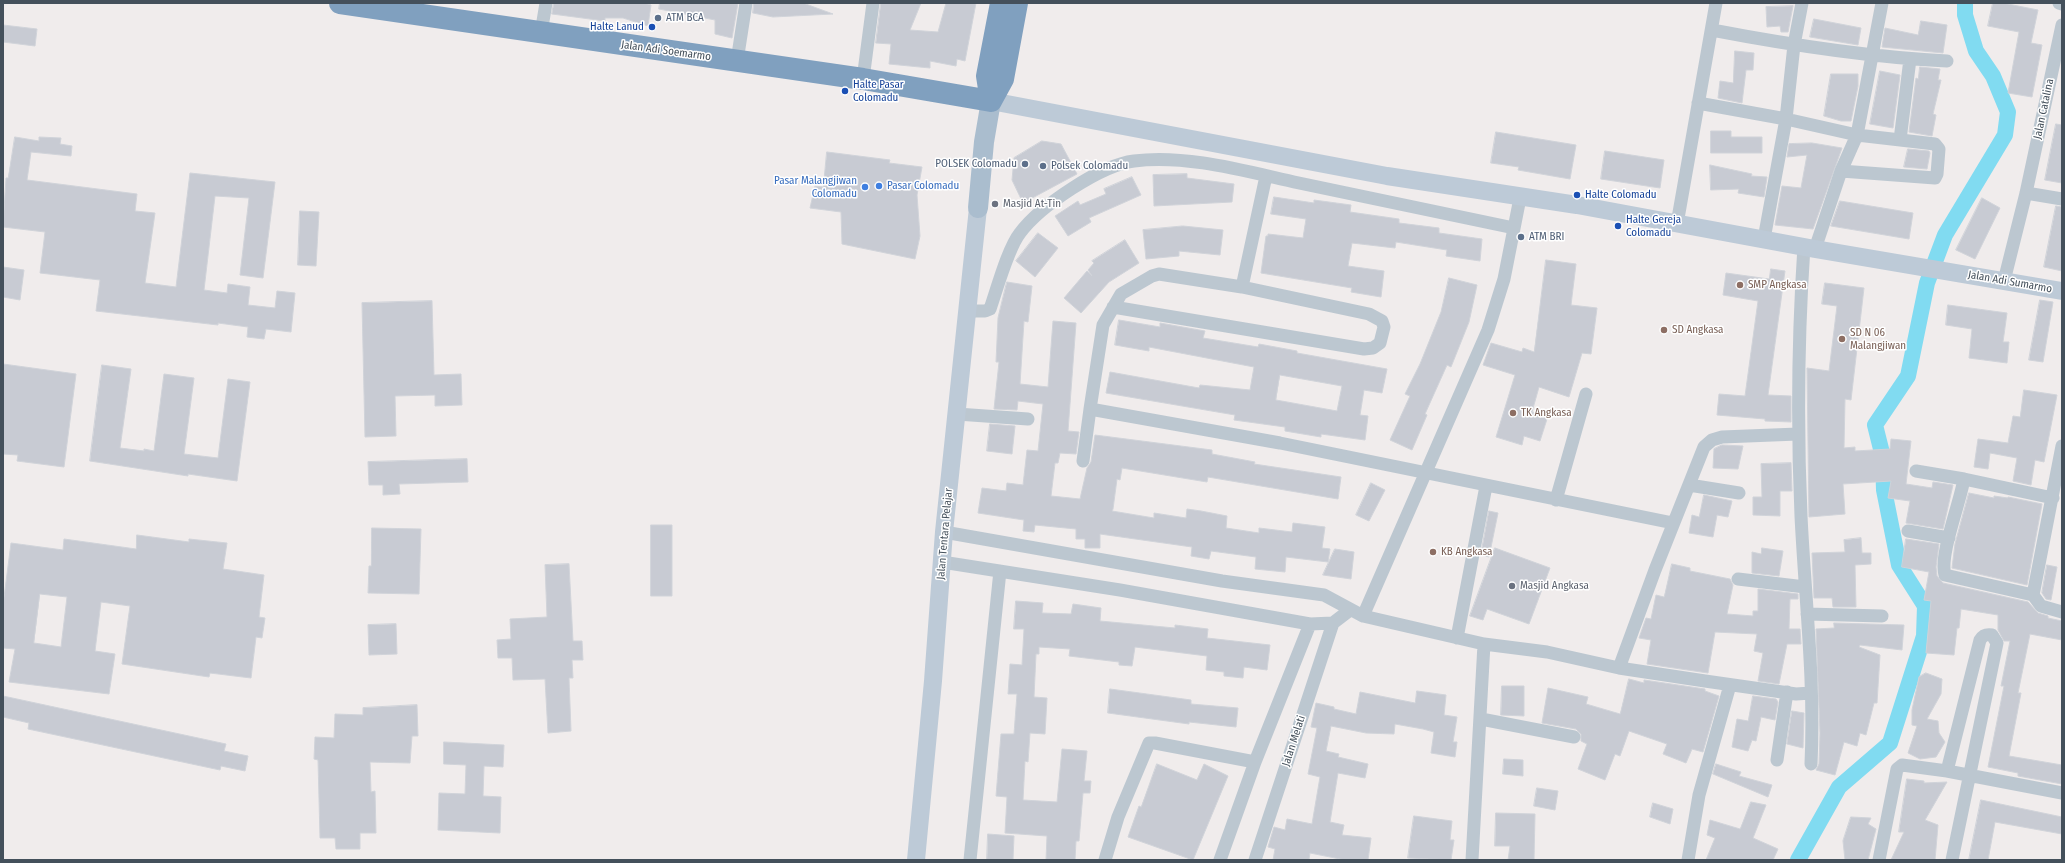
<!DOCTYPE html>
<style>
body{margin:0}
#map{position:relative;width:2065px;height:863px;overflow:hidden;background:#f0ecec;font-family:"Fira Sans Condensed",sans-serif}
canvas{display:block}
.frame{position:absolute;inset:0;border:4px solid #44505b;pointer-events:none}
</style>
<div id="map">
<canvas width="2065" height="863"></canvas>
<div class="frame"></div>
</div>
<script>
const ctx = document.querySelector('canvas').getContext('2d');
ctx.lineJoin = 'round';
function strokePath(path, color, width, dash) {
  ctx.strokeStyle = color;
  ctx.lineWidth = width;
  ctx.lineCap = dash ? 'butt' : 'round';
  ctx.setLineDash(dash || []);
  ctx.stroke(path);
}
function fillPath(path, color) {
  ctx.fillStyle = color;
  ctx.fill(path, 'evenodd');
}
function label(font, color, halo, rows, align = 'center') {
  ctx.font = font + ' "Fira Sans Condensed",sans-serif';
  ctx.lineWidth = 3;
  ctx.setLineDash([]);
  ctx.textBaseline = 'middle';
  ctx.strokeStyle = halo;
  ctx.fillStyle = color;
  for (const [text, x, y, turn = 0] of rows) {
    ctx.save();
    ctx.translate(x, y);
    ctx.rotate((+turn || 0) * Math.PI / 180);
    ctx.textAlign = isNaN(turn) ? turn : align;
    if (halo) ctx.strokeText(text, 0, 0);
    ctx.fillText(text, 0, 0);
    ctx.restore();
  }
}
const canal = new Path2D(`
 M1798 860 1839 787 1890 743 1924 636 1925 606 1899 565 1884 490 1883 457 1875 425 1908 376 1927 283 1945 235 2005 135 2008 112 1993 76 1976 51 1965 15V3`);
const building = new Path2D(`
 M554 3H644L651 5 648 26 623 18H605V21L552 14Z
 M660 3H738L732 38 715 34V20L659 9Z
 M754 3H803L833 14 773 17 753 13Z
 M881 3H921L910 30 938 32 946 3H976L965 61 957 59 956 66 930 61V68L889 64 891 44 876 43Z
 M1993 3H2003L2038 10 2031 43 2042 45 2032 97 2008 93 2019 32 1988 26Z
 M1793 6 1788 32H1781L1780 26 1767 27 1766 7Z
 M1814 19 1861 28 1858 45 1810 37Z
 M1921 21 1947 25 1943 53 1882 47 1885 28 1918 35Z
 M3 25 37 29 35 46 3 42Z
 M1735 51 1754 53 1753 70H1746L1742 103 1718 98 1720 81 1733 83Z
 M1920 67 1940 69 1938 80H1941L1933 114 1936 115 1932 136 1909 132 1916 78 1918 79Z
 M1880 71 1900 75 1893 128 1870 124Z
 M1831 74H1858V86L1851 121H1841L1824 116Z
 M2056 124 2062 125V183L2045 180Z
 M1711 131H1731V137H1762V153H1711Z
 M1496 132 1576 145 1570 179 1518 170 1519 167 1491 163Z
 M15 137 39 141V137L61 138 60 144 72 146 71 156 31 152 27 180 137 194 135 211 155 213 145 283 176 287 190 173 275 182 263 278 240 275 249 198 215 196 204 290 227 293 228 284 250 287 248 305 275 308 277 291 295 293 291 332 266 329 264 339 247 337 248 327 218 323V325L96 311 100 280 40 273 45 232 3 227 6 178H8Z
 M1042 141 1061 144 1077 174 1023 203 1012 180 1014 158Z
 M1812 143 1842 148 1813 229 1775 225 1782 186 1801 188 1807 155 1787 157 1789 144Z
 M1908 149 1929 151 1930 153 1927 169 1904 167Z
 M1605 151 1664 160 1660 188 1601 179Z
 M827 152 890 160 889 163 922 167 917 195 920 236 915 259 842 244 841 212 810 208 815 186 823 187Z
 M1710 165 1752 174 1751 176 1767 177 1764 197 1738 193 1739 189 1711 190Z
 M1187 174V178L1234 184 1232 202 1154 206 1153 175Z
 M1132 177 1141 195 1089 218 1091 222 1068 236 1055 216 1078 201 1080 205 1106 194 1104 189Z
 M1274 197 1314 203V200L1351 205 1350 212 1399 219V223L1439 228V233L1482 239 1480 261 1446 256 1447 250 1396 242 1395 248 1352 243 1348 266 1384 271 1381 297 1351 292 1352 288 1261 273 1266 236H1268V234L1303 238 1306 219 1271 214Z
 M1982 198 2000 208 1975 259 1956 250Z
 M1840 201 1913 213 1909 239 1831 226Z
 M2056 206 2062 207V271L2044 267Z
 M300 211 319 212 316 266 298 265Z
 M1183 226 1223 230 1220 255 1179 251V256L1146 259 1143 230Z
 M1038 233 1058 248 1035 277 1016 261Z
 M1125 240 1139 263 1109 282 1081 313 1064 298 1087 271 1092 276 1088 270 1094 263 1092 261Z
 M1546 260 1576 264 1571 305 1597 308 1591 354 1582 353 1569 397 1539 387 1532 412 1548 416 1540 441 1524 436 1522 445 1496 437 1515 375 1483 365 1491 343 1522 352 1523 348 1534 352Z
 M3 267 24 270 20 300 3 297Z
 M1771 269 1785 271 1768 395 1791 396V422L1765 421V419L1717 415 1719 394 1745 396 1758 301 1723 295 1726 273 1769 279Z
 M1449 278 1477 285 1469 322 1451 367 1447 365 1425 414 1427 415 1412 450 1390 440 1410 396 1405 394 1420 364 1441 312Z
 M1007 282 1032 286 1028 322 1024 321 1020 384 1048 387 1053 321 1076 323 1068 431 1079 432 1076 454 1060 453 1058 463H1055L1051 496 1080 499 1087 468 1091 462 1095 435 1212 450V454L1255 462 1254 464 1341 477 1338 499 1208 477 1207 482 1122 468 1120 480 1117 479 1113 509 1112 511 1154 518V513L1186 518 1187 509 1201 511 1227 516 1226 528 1259 533V528L1292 532 1293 523 1325 527 1322 548 1330 549 1328 562 1286 557 1285 572 1255 569 1256 557 1211 551 1209 559 1191 556 1192 547 1100 534V548H1085V539H1076V529L1035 525 1034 532 1023 531 1024 520 978 513 982 488 1006 491 1007 483 1023 485 1027 450 1038 451 1043 404 1018 401 1017 410 994 409 999 362H996L998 318Z
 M1825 283 1864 288 1851 400 1845 399 1844 448 1855 447V451L1890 449 1891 439 1911 441 1906 484 1932 488 1933 482 1953 485 1943 529 1906 523 1910 501 1888 498 1891 481 1843 484 1845 514 1809 517 1807 368 1829 371 1837 306 1822 304Z
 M2040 300 2053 302 2043 362 2029 360Z
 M432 301 434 375 461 374 462 405 435 406V395L395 396 396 436 365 437 362 303Z
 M1948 305 2007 313 2003 342H2009L2007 363 1969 358 1972 329 1946 325Z
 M1119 320 1160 327V323L1205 331 1203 338 1258 347 1259 344 1297 351V353L1387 369 1382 393 1364 390 1360 415 1368 416 1365 440 1321 434V437L1285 431V427L1234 420 1235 415 1106 393 1110 372 1199 388 1200 385 1250 390 1254 367 1149 347V351L1115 345ZM1280 375 1342 386 1337 411 1276 400Z
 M3 364 76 374 64 467 17 461 18 455 3 454Z
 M102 365 131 369 120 448 144 451V449L154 451 164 374 194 378 184 454 218 458 228 379 250 382 237 481 188 474V476L90 461Z
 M2024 390 2057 395 2044 462 2035 460 2031 485 2013 481 2017 458 1990 453 1988 469 1974 467 1978 439 2008 443 2013 416 2020 417Z
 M990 424 1015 426 1012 454 987 451Z
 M1722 445 1743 446 1738 469 1713 468 1714 449Z
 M467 459 468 482 399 484 400 494 383 495V485H369L368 462Z
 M1791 463 1792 491H1780V516L1753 515V497H1762L1761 464Z
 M1371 483 1385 490 1369 521 1356 515Z
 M1969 493 1994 498V496L2008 498V497L2042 504 2027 585 1952 568 1955 544Z
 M1704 495 1732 501 1728 517 1717 515 1713 537 1689 533 1692 515 1699 517Z
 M1489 511 1498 513 1489 557 1481 555Z
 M651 525H672V596H651Z
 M372 528 421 529 419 594 368 593 369 566H371Z
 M137 535 189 542V539L227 543 223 569 264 575 259 617 265 618 262 638 256 637 251 678 210 673 209 677 122 664 130 606 101 602 95 651 115 654 109 694 9 682 15 649 3 648V605L11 543 63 550 64 539 136 549ZM40 594 67 597 61 647 34 643Z
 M1861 538 1862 553H1871V564L1855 565 1856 607H1833L1832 598H1814L1812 553 1845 552 1844 540Z
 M1906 539 1939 544 1936 567 1937 576 1943 583 2028 602 2038 613 2048 616V618L2062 621V640L2030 634 2018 693H2021L2009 756 2062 765V784L2018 776V773L1988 767 2004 686H2001L2010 641H2004L1998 630V615L1961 609 1959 628H1957L1954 655 1926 653 1931 601 1924 600 1929 572 1902 567Z
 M1495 548 1550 568 1529 624 1487 609 1483 620 1470 616Z
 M1762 548 1783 551 1779 576 1752 573V552L1761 554Z
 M1335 549 1354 552 1351 579 1323 575Z
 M569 564 573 641H582L583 660H572L573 678H569L571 731 548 733 545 679 513 680 512 658H498L497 640 511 639 510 619 547 617 545 565Z
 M1672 564 1690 568V571L1730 579 1733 585 1727 614 1753 616V611H1758V589L1798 594V599H1790L1789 629H1800L1801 644H1787L1779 684 1758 681 1763 653 1754 651 1757 634 1715 632 1708 673 1647 664 1651 640 1639 638 1646 618 1651 619 1656 595 1664 597Z
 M2047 565 2057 567 2051 600 2046 599 2042 593Z
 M1016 601 1043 603 1042 613 1071 614 1073 604 1101 608 1100 621 1175 628V625L1208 629 1207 638 1270 645 1267 670 1244 667 1243 678 1224 676V672L1206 670 1207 656 1135 647 1132 666 1119 665V662L1069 656 1070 649 1039 647V654H1036L1034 697 1047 698 1045 734 1030 733 1028 762 1025 761 1023 800 1057 802 1062 749 1087 751 1084 781H1091L1090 793H1083L1079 841H1076L1075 860H1046L1047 836 1005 833 1007 797 996 796 1001 734H1014L1017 694H1008L1010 664 1022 665 1024 629H1014Z
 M1834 623 1904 625 1902 650 1860 645 1859 647 1880 655 1877 703H1874L1866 735 1860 733 1857 746 1844 742 1835 775 1816 770 1819 764 1820 733 1816 629 1834 628Z
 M396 624 397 654 369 655 368 625Z
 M1926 673 1942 679 1941 694 1927 719 1938 721 1939 733 1945 742 1936 757 1920 759 1908 753 1917 726 1912 725V710L1919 677Z
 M1629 679 1644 683V680L1705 689V691L1719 696 1703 752 1692 749 1686 763 1663 754 1667 744 1629 731 1620 756 1615 754 1605 780 1578 769 1587 744 1581 741V734L1576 729 1542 723 1548 688 1588 697 1586 704 1620 714Z
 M1502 686H1524V716L1501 715Z
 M1110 689 1191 700V704L1238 708 1236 727 1189 722V724L1108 713Z
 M1417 691 1446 695 1444 715 1457 717 1453 742H1457L1455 757 1431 753 1434 732 1423 729 1395 724 1394 734 1366 733 1331 726 1326 751 1339 754 1338 757 1368 764 1365 778 1338 773 1330 822 1344 825 1342 835 1371 838 1368 860H1345L1310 853 1309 860H1273L1275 849 1268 847 1274 827 1285 830 1287 819 1312 824 1320 777 1308 774 1317 728 1311 727 1316 703 1334 707V709L1356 714 1360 692 1415 703Z
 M3 696 226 744 224 751 248 756 245 771 221 766 220 770 28 729 29 723 3 717Z
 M1753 696 1776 699 1778 702 1775 720 1761 717 1756 741 1752 740 1748 751 1732 747 1737 719 1748 721Z
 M417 705 418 736H412L410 763 370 762 371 792 375 791 376 833H360V849H336L335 838H320L318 760 314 759 315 737 334 738 335 714 363 715V708Z
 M1792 711 1804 713 1803 748 1787 744Z
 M444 742 504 745 503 767 484 766 483 796 501 797 500 833 438 830 439 793 465 794 466 765 444 764Z
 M1504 759 1523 760V776L1503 774Z
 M1157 764 1197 780 1204 764 1228 776 1193 860 1128 837 1139 806 1141 807Z
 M1716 764 1741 772 1739 776 1772 785 1768 797 1713 774Z
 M1907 779 1924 781V783L1947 782 1925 820 1938 825 1935 860H1891L1904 832H1899Z
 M1537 788 1558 791 1555 810 1534 806Z
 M1981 800 2062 817V834L1995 822 1988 860H1969Z
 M1751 802 1766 805 1753 838 1778 849 1773 860H1706L1715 838 1707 835 1710 820 1740 829Z
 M1653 803 1673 809 1670 824 1650 817Z
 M1496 813 1535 814 1534 860H1508L1510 846H1495Z
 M1414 816 1452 821 1450 840H1454L1451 860 1408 858Z
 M1851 817 1871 818 1868 824 1876 829 1868 860H1845L1843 841Z
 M988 834 1014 836 1013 860H987Z`);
const street = new Path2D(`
 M2059 3 2062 4
 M1712 30C1790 45 1867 57 1947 61
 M541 33 546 3
 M737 61 746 3
 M863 79 873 3
 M1698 103 1786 119 1857 135 1935 144 1939 149 1937 174 1935 178 1841 171
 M1900 140 1910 59
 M2026 193 2062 199
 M1677 224 1716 3
 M1764 239 1786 119 1794 45 1802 3
 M1804 246C1798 336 1797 426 1801 516 1805 598 1815 681 1811 764
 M1815 249 1841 171 1857 135 1882 3
 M2004 281 2026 193 2062 25
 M1242 287 1266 176
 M1113 307 1364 349 1373 348 1380 343 1384 327 1382 321 1369 314 1242 287 1159 274 1152 276 1121 294 1103 325 1090 409 1280 443 1673 523
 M968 311H985L990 309C997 289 1008 248 1020 233 1040 206 1101 165 1134 161 1187 154 1248 172 1299 183 1371 198 1442 213 1514 228
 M957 414 1028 419
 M2062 446 2033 595 2041 606 2062 612
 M1083 461 1090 409
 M1916 471 1964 479
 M1689 485 1739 493
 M1556 500 1586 394
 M1908 531 1949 538
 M944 532 1222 581 1324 595 1363 616 1484 644 1547 652 1619 668 1705 681 1796 694 1811 693
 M942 562 1120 590 1310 624 1333 623 1350 610
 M1738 579 1805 587
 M2033 595 1945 575C1939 556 1960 503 1964 479L2053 498
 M1807 614 1882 616
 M1363 616 1488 330 1504 279 1520 198
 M1457 638 1486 486
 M1619 668 1655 570 1704 447 1712 440 1722 437 1798 434
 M1481 719 1574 737
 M1777 760 1787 692
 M1947 771 1980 640C1983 635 1986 634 1992 635L1997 643 1952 860
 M970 860 1000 571
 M1105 860 1118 817 1149 743H1155L1255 762
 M1220 860 1255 762 1310 624
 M1255 860 1333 623
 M1472 860 1484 644
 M1688 860 1699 795 1730 685
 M1879 860 1897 769 1902 765 1947 771 2062 793`);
const secondary = new Path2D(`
 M991 101 1387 176 1577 205 1815 249 2062 291
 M916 860 933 681 944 532 978 208`);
const primary = new Path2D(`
 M978 208 984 142 991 101`);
const highway = new Path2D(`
 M340 3 863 79 991 101
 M991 101 1003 79 1017 3
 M991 101 987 76 1001 3`);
const markers = [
 [658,18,4,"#5c6f8a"],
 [652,27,4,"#1a4fb4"],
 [845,91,4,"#1a4fb4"],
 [1025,164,4,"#5c6f8a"],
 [1043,166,4,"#5c6f8a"],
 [879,186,4,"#3f7fe0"],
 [865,187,4,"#3f7fe0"],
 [1577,195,4,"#1a4fb4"],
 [995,204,4,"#6b7280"],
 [1618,226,4,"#1a4fb4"],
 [1521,237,4,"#5c6f8a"],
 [1740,285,4,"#8d6e63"],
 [1664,330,4,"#8d6e63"],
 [1842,339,4,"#8d6e63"],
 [1513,413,4,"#8d6e63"],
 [1433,552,4,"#8d6e63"],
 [1512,586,4,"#6b7280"]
];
const serviceNames = [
 ["ATM BCA",666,18],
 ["POLSEK Colomadu",1017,164,"right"],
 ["Polsek Colomadu",1051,166],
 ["ATM BRI",1529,237]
];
const transitNames = [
 ["Halte Lanud",644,27,"right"],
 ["Halte Pasar",853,85],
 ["Colomadu",853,98],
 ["Halte Colomadu",1585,195],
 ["Halte Gereja",1626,220],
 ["Colomadu",1626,233]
];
const streetNames = [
 ["Jalan Adi Soemarmo",666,51,8],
 ["Jalan Catalina",2044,109,-78],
 ["Jalan Adi Sumarmo",2010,282,10],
 ["Jalan Tentara Pelajar",945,534,-85],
 ["Jalan Melati",1294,741,-72]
];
const shopNames = [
 ["Pasar Malangjiwan",857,181],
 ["Colomadu",857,194],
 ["Pasar Colomadu",887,186,"left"]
];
const worshipNames = [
 ["Masjid At-Tin",1003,204],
 ["Masjid Angkasa",1520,586]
];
const educationNames = [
 ["SMP Angkasa",1748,285],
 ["SD Angkasa",1672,330],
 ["SD N 06",1850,333],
 ["Malangjiwan",1850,346],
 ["TK Angkasa",1521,413],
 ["KB Angkasa",1441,552]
];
strokePath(canal, '#81dbf1', 16);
fillPath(building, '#c8cbd3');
strokePath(building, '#d0d3d9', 1);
strokePath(street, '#bcc7d0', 13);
strokePath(secondary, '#bdcad7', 18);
strokePath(primary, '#aabdce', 20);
strokePath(highway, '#80a0bf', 22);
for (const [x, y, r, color] of markers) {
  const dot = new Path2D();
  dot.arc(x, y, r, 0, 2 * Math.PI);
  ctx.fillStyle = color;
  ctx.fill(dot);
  strokePath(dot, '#fff', 1.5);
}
label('11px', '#4e5e75', '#fff', serviceNames, 'left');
label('11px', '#164399', '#fff', transitNames, 'left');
label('11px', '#44505b', '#fff', streetNames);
label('11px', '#366cbe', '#fff', shopNames, 'right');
label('11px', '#5b616d', '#fff', worshipNames, 'left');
label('11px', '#785e54', '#fff', educationNames, 'left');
</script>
